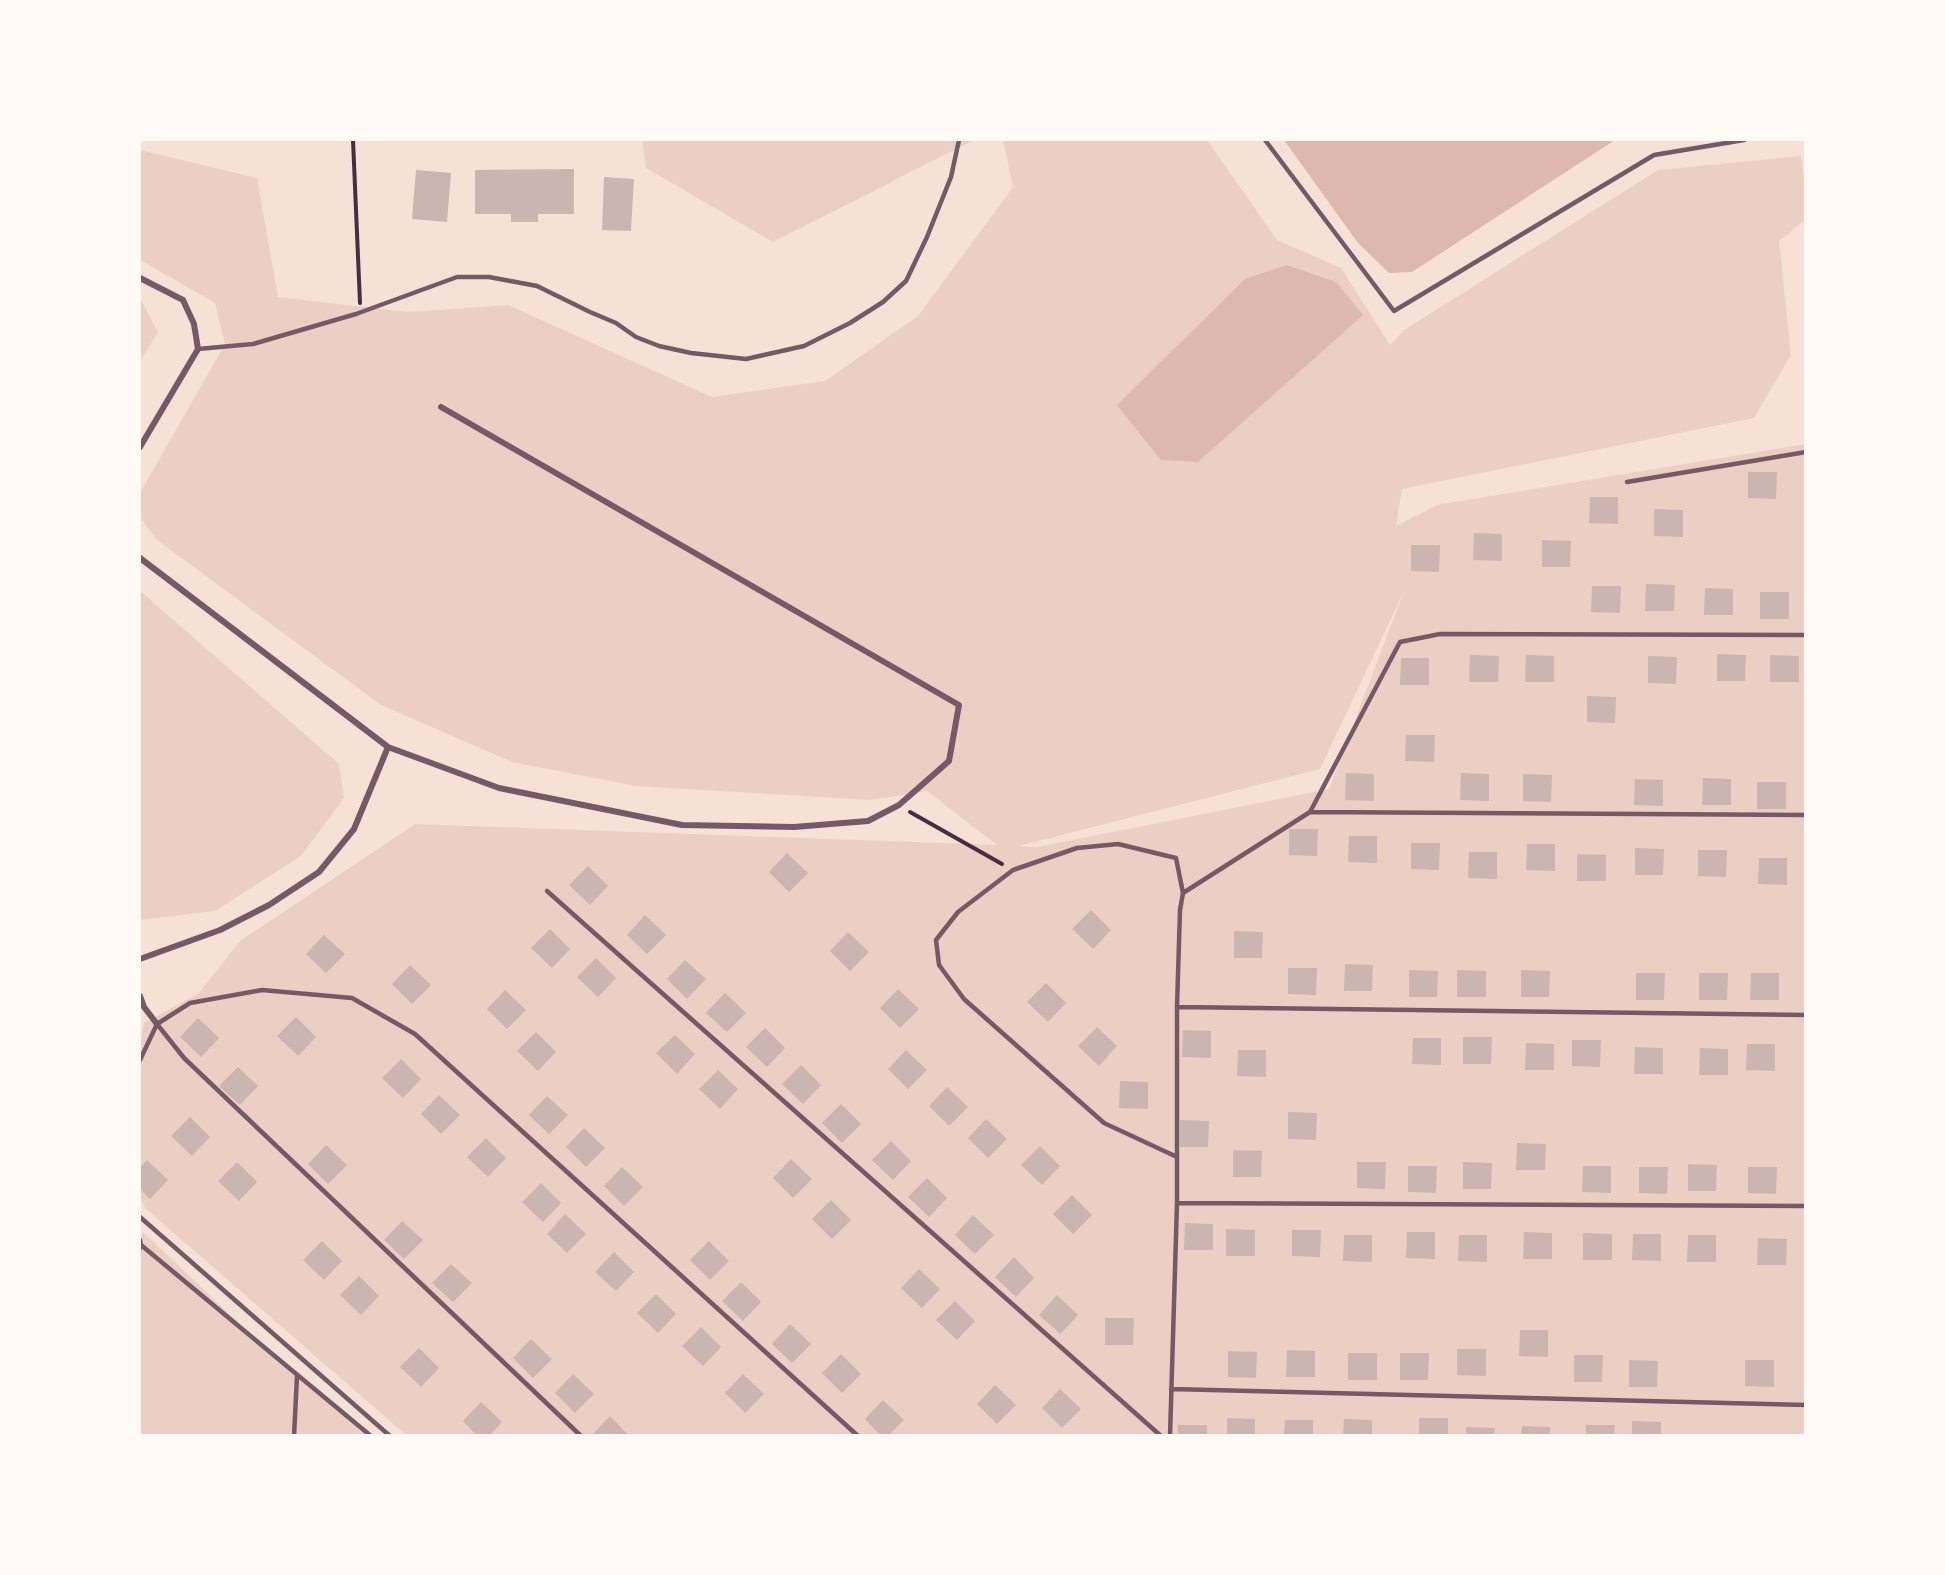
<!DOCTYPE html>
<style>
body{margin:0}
#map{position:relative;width:1945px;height:1575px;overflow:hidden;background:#f7e1d7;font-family:"Source Sans 3",sans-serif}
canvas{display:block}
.frame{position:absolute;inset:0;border:141px solid #fffaf5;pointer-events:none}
</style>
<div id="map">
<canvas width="1945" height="1575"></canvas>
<div class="frame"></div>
</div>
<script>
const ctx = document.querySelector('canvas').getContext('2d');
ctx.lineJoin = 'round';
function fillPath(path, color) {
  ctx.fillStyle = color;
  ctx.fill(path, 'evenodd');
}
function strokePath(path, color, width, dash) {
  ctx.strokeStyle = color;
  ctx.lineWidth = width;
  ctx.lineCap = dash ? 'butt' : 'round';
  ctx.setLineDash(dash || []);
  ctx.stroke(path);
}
const green = new Path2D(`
 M642 140H974L773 242 646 168Z
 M1003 140H1207L1277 240 1341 268 1390 345 1404 330 1658 170 1801 156 1805 187V220L1779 241 1791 355 1754 418 1402 489 1396 526 1437 505 1805 444V1435H406L145 1208 140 1197V1045L144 1023 199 993 240 941 415 824 997 845 927 791 870 800 636 786 512 762 381 705 157 540 140 517V493L225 344 215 303 140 260V150L257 178 278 297 408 312 508 305 712 397 825 381 918 316 1013 187ZM1404 591 1329 789 1037 847 1019 846 1320 769Z
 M140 298 158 332 140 362Z
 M140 591 339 764 344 798 301 856 215 911 140 920Z
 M143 1232 284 1366 371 1435H140V1238Z`);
const water = new Path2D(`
 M1284 140H1615L1412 272 1389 273 1358 243Z
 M1287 265 1336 282 1363 315 1198 462 1161 460 1117 405 1245 279Z`);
const building = new Path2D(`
 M574 169V214H538V222H511V214H475V170Z
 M416 170 451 173 447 222 412 219Z
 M604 177 634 179 631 231 602 230Z
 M1748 472H1777L1776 499 1748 498Z
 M1590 497H1618V524L1589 523Z
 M1654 509 1683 510V537L1654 536Z
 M1474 533 1502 534V561L1473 560Z
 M1542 540 1571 541 1570 567H1542Z
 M1411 545H1440L1439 572 1411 571Z
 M1646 584 1675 585 1674 611H1645Z
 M1592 586H1621L1620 613 1591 612Z
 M1705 588 1733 589V615H1704Z
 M1760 592H1789V619H1760Z
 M1717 654 1746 655 1745 681H1717Z
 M1470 655 1499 656 1498 682H1469Z
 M1526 655 1554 656V682H1525Z
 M1770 655 1799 656V682H1770Z
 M1648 656 1677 657 1676 684 1648 683Z
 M1401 658H1429V685H1400Z
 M1587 696 1616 697 1615 723 1587 722Z
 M1406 735H1435L1434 762 1405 761Z
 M1346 773 1374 774V801L1345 800Z
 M1461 773 1489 774V801L1460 800Z
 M1523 774 1552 775 1551 802 1523 801Z
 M1703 778 1731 779V805H1702Z
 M1635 779 1663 780V806L1634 805Z
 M1757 782H1786V809H1757Z
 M1289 829H1318L1317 856 1289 855Z
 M1349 836H1377V863L1348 862Z
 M1411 843H1440L1439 870 1411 869Z
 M1527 844H1555V871L1526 870Z
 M1635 848 1664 849 1663 875H1635Z
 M1698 850H1727L1726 877 1698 876Z
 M1469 852H1497V879L1468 878Z
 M787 853 808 873 789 892 769 872Z
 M1577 854 1606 855V881H1577Z
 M1759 858H1787V885L1758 884Z
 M588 866 608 886 590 905 569 885Z
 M1091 910 1111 930 1093 949 1072 929Z
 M645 915 666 935 647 954 627 935Z
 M550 929 570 949 552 968 531 948Z
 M1234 931 1263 932 1262 958H1234Z
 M848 932 869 952 850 971 830 951Z
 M324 935 345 954 326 973 306 954Z
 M596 958 616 978 598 997 577 977Z
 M685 960 706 979 687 999 667 979Z
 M1345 964 1373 965 1372 991H1344Z
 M410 965 431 985 412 1004 392 984Z
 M1288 968H1317L1316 995 1288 994Z
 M1409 970 1438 971 1437 997H1409Z
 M1457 970 1486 971V997H1457Z
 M1521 970 1550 971 1549 997H1521Z
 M1636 973H1665L1664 1000H1636Z
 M1699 973H1728L1727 1000H1699Z
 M1751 973H1779V1000H1750Z
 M1046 983 1066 1003 1048 1022 1027 1002Z
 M898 989 919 1009 900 1028 880 1008Z
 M505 990 526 1010 507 1029 487 1009Z
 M725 993 746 1013 727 1032 706 1013Z
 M296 1017 316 1037 298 1056 277 1036Z
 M198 1018 219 1038 201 1057 180 1037Z
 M1097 1027 1117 1046 1099 1066 1078 1046Z
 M765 1028 785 1048 767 1067 746 1047Z
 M1183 1030 1211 1031V1058L1182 1057Z
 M536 1032 556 1052 538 1071 517 1051Z
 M675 1035 695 1054 677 1074 656 1053Z
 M1463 1037H1492L1491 1064H1463Z
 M1413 1038H1441V1065L1412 1064Z
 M1572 1040H1601L1600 1067 1572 1066Z
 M1526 1043 1554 1044V1070H1525Z
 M1747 1044H1775V1071L1746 1070Z
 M1635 1047 1663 1048V1074H1634Z
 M1700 1048 1728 1049V1075H1699Z
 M906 1050 927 1070 908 1089 888 1069Z
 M1238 1050H1266V1077L1237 1076Z
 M401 1059 421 1079 403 1098 382 1078Z
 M801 1065 821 1085 803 1104 782 1084Z
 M238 1067 258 1086 240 1105 219 1086Z
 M718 1070 738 1089 720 1109 699 1089Z
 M1120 1081 1148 1082V1109L1119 1108Z
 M947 1087 968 1107 949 1126 929 1106Z
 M439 1095 460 1115 441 1134 421 1114Z
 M547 1096 568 1115 549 1134 529 1115Z
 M841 1104 861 1124 842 1143 822 1123Z
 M1288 1112 1317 1113 1316 1140 1288 1139Z
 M190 1117 210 1137 192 1156 171 1136Z
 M986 1119 1007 1139 988 1158 968 1138Z
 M1180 1120 1209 1121 1208 1147H1180Z
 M584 1128 605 1148 586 1167 566 1147Z
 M486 1138 506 1158 488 1177 467 1157Z
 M891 1141 911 1161 893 1180 872 1160Z
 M1517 1143 1546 1144 1545 1170H1516Z
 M326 1145 347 1165 328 1184 308 1164Z
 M1040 1146 1060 1166 1042 1185 1021 1165Z
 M1233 1150 1262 1151 1261 1177H1233Z
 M791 1159 812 1179 793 1198 773 1178Z
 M147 1160 168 1180 150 1199 140 1189V1168Z
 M237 1162 257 1182 239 1201 218 1181Z
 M1357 1162H1386L1385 1189 1357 1188Z
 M1463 1162 1492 1163 1491 1189H1463Z
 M1688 1164 1717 1165 1716 1191H1688Z
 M1408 1166H1437L1436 1193 1408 1192Z
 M1583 1166H1611V1193L1582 1192Z
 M622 1167 643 1187 624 1206 604 1186Z
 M1639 1167H1668L1667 1194 1639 1193Z
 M1748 1167H1777L1776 1194 1748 1193Z
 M927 1178 947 1198 929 1217 908 1197Z
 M541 1183 561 1203 543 1222 522 1202Z
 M1072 1195 1092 1215 1073 1234 1053 1214Z
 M831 1200 851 1220 832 1239 812 1219Z
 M565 1214 586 1234 567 1253 547 1234Z
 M973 1215 994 1235 975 1254 955 1235Z
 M402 1221 423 1240 404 1259 384 1240Z
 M1185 1223 1213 1224V1250H1184Z
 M1226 1229 1255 1230V1256H1226Z
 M1292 1230H1321L1320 1257 1292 1256Z
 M1407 1232H1435V1259L1406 1258Z
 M1524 1232 1552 1233V1259H1523Z
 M1583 1233 1612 1234V1260H1583Z
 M1633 1234H1661V1261L1632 1260Z
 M1344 1235H1372V1262L1343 1261Z
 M1459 1235H1487V1262L1458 1261Z
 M1688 1235H1716V1262H1687Z
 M1758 1238 1787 1239 1786 1265H1757Z
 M322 1241 342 1261 324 1280 303 1260Z
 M709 1241 729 1261 710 1280 690 1260Z
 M614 1252 634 1272 616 1291 595 1272Z
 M1014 1257 1034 1278 1016 1297 995 1277Z
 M451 1264 472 1283 453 1302 432 1283Z
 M919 1269 940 1289 922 1308 901 1288Z
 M359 1276 379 1296 361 1315 340 1295Z
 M741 1282 761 1302 743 1321 722 1301Z
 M656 1294 676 1314 658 1333 637 1313Z
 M1057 1295 1078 1315 1060 1334 1039 1315Z
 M955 1301 975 1321 957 1340 936 1320Z
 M1105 1318H1134L1133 1345H1105Z
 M790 1324 811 1344 792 1363 772 1344Z
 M701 1327 721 1347 703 1366 682 1346Z
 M1520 1330H1548V1357L1519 1356Z
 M531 1339 552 1359 533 1378 513 1358Z
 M419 1348 439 1368 421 1387 400 1367Z
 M1457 1349H1486V1376L1457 1375Z
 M1287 1350 1315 1351V1377H1286Z
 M1228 1351 1257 1352 1256 1378 1228 1377Z
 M1348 1353H1377V1380H1348Z
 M1400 1353H1429L1428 1380H1400Z
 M841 1354 861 1374 842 1393 822 1373Z
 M1574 1355H1603L1602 1382H1574Z
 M1629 1360 1658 1361 1657 1387H1629Z
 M1745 1360H1774V1387L1745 1386Z
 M573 1374 594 1394 575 1413 555 1393Z
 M743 1374 764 1394 745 1413 725 1393Z
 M995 1385 1016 1405 997 1424 977 1404Z
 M1060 1389 1081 1409 1062 1428 1042 1408Z
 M883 1400 904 1420 888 1436H881L865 1419Z
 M481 1402 502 1422 489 1436H477L463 1421Z
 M610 1416 629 1436H591Z
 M1227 1418 1255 1419V1436H1227Z
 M1419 1418H1448V1436H1419Z
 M1344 1419 1372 1420V1436H1343Z
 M1285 1420H1313V1436H1284Z
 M1632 1421 1661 1422V1436H1632Z
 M1178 1425H1207V1436H1178Z
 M1586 1425H1615L1614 1436H1586Z
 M1522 1426 1550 1427V1436H1521Z
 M1466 1427 1495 1428 1494 1436H1466Z`);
const path = new Path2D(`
 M353 140 360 303
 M910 812 1002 864`);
const service = new Path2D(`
 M1265 140 1394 311 1654 155 1744 140
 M198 349 253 344 356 314 457 277H489L537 286 590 312 616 323 636 337 659 346 691 353 746 359 804 346 850 323 883 302 906 281 927 237 951 177 959 140
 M1627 482 1806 452
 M1310 812 1806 815
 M547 891 1161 1436
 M1177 1007 1806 1015
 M157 1024 184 1058 581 1436
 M140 1060 157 1024 190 1003 262 990 352 998 415 1034 858 1436
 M1177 1157 1104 1123 964 999 939 965 936 940 958 912 1013 870 1077 848 1118 844 1176 858 1183 893
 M1177 1203 1806 1206
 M140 1217 390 1436
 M140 1240 141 1245 140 1248
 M141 1245 371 1436
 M1171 1389 1806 1405
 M294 1436 297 1376
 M1170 1436 1177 1203V1007L1180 910 1183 893 1310 812 1400 642 1440 634 1806 635`);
const minor = new Path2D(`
 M140 278 183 300 194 324 198 349 140 447
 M140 558 388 747 499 788 682 825 794 827 868 821 899 805 949 761 959 705 441 407
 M140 959 220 930 269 905 319 872 354 829 388 747
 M140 996 144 1007 157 1024`);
fillPath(green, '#ebcfc5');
fillPath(water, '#dcb8b0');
fillPath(building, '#ccb4b1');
strokePath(path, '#4a2c40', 4);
strokePath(service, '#755966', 4.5);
strokePath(minor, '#755966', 6);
</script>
